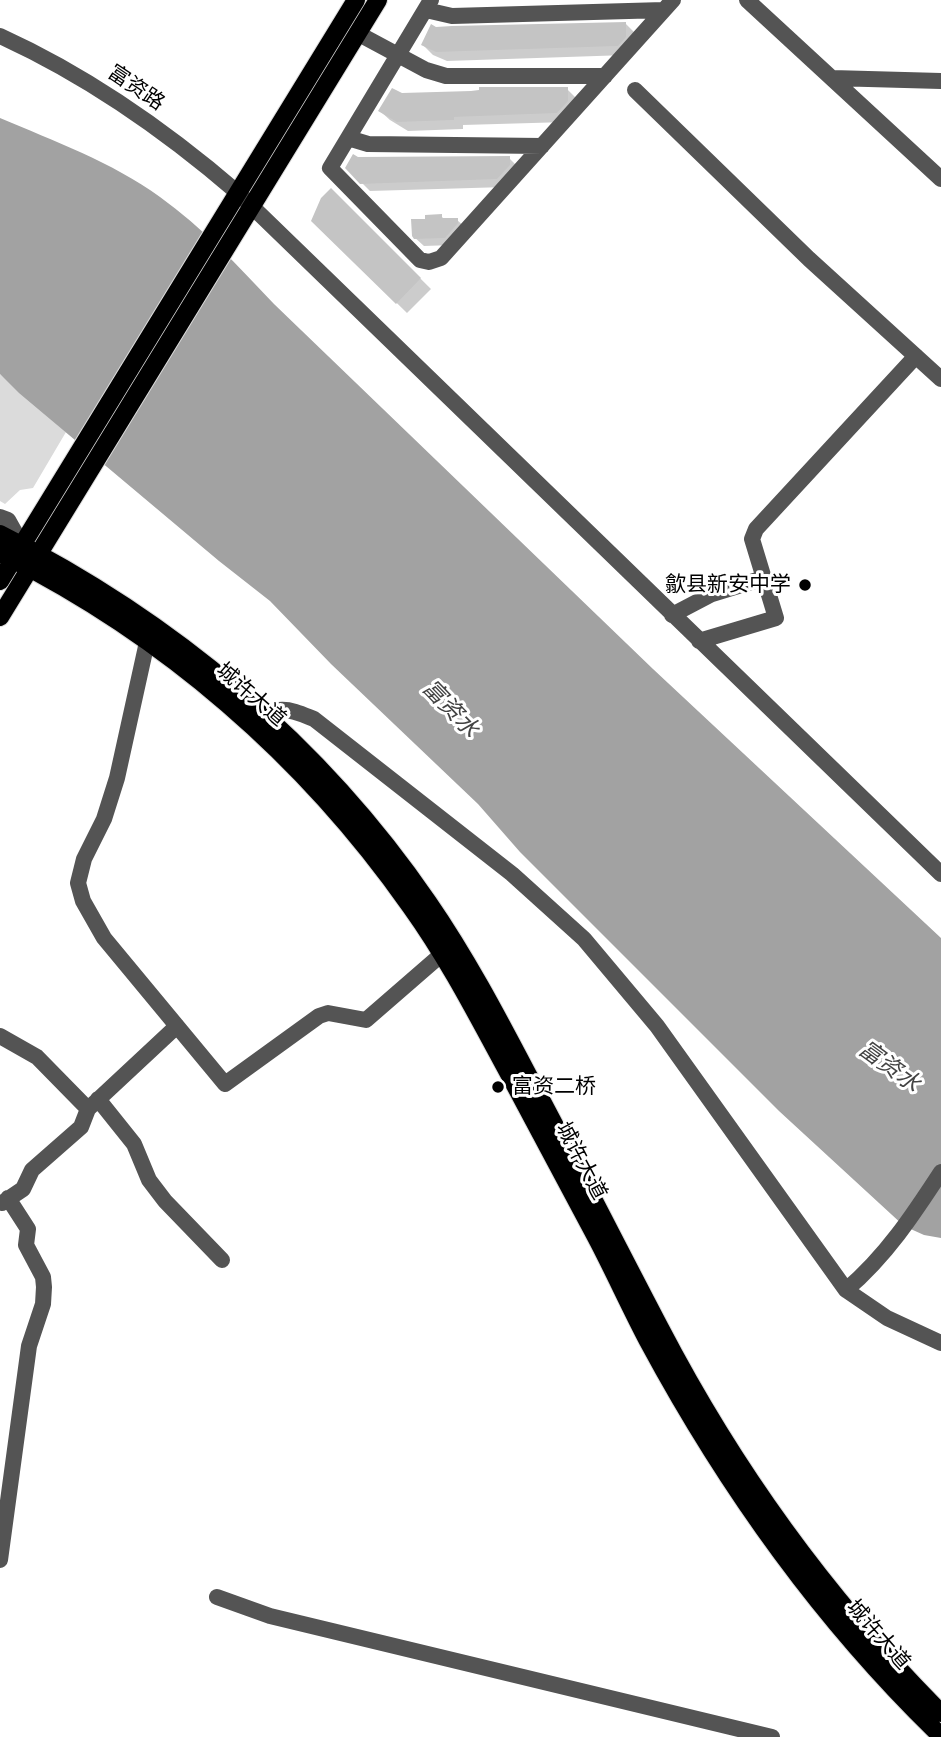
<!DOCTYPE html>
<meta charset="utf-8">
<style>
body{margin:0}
canvas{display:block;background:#fff}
</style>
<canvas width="941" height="1737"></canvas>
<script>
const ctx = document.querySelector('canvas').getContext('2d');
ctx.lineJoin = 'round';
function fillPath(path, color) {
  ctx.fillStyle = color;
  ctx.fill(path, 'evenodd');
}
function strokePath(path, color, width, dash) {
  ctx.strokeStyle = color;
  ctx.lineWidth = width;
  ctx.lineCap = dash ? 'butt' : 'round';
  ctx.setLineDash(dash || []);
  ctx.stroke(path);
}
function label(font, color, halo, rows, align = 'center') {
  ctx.font = font + ' Rubik,"Noto Sans SC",sans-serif';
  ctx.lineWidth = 6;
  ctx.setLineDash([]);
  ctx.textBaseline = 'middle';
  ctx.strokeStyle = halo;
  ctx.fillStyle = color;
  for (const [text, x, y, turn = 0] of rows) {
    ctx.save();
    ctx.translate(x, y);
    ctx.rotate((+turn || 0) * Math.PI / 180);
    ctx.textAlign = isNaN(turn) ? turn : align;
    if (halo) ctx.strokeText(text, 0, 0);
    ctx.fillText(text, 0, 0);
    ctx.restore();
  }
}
const green = new Path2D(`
 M0 374 66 432 33 488 20 490 5 504 0 501Z`);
const water = new Path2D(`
 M0 118C54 141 112 162 160 197 202 227 238 266 274 304L653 669 941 938V1238L924 1235 904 1226 779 1111 520 852 478 804 331 664 270 601 219 561 19 393 0 374Z`);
const shadow = new Path2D(`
 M625 23 635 33 627 55 447 61 433 55 423 45 435 28Z
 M567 89 577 99 567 122 463 125V129L408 131 390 120 380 111 401 95Z
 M509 158 517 166 506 187 370 191 347 168 358 159Z
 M331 190 431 289 407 313 313 221Z
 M441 216 445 220H457L465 227 453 245 424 246 413 236 427 220Z`);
const building = new Path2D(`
 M626 22V37L618 46 436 52 421 45 431 24 436 27 452 26Z
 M479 87H568V101L557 113 454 117V120L397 122 378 111 392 88 402 93 471 91 479 90Z
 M353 154 358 157 510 156V165L497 179 360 184 345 168Z
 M331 188 421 278 396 304 311 221 321 198Z
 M442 214V218H458V223L445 238 414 239 412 236 411 219H425V215Z`);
const minor = new Path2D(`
 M431 0 330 168 420 260 429 262 441 258 673 0
 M747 0 941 179
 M426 10 452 16 664 10
 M357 33 426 70 446 76H605
 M0 36C88 76 165 130 238 193L941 874
 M832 78 941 81
 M635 90 809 259 941 379
 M348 138 368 144 542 146
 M0 517 8 520 22 545
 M672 615 712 594 764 578
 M699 641 776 618 752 539 756 529 916 356
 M147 642 117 778 104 819 84 859 78 883 83 901 104 938 225 1084 319 1016 328 1013 366 1020 442 954
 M257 724C276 702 291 710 314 719L512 874 584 939 657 1026 846 1290 887 1318 941 1343
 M0 1036 37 1057 88 1109
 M98 1099 134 1144 149 1180 165 1201 222 1260
 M2 1203 23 1189 32 1170 81 1127 88 1109 177 1026
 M846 1290C886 1256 913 1215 941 1172
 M0 1560 29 1346 43 1304 44 1287 43 1277 26 1245 28 1229 8 1198
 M217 1597 270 1616 772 1737`);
const major = new Path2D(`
 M0 534C171 620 320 744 428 902 466 957 497 1016 528 1075 573 1159 616 1244 660 1328 734 1470 828 1600 941 1713
 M0 553C165 635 305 756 411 907 449 960 478 1017 509 1074 538 1128 567 1182 596 1237 614 1271 630 1307 648 1341 726 1486 822 1621 941 1736
 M0 581 356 0
 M0 617 378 0`);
const markers = [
 [805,585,7,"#000"],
 [498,1087,7,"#000"]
];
const streetNames = [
 ["富资路",136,88,34],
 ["城许大道",251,695,41],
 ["城许大道",581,1161,62],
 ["城许大道",878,1635,49]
];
const poiNames = [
 ["歙县新安中学",791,585],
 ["富资二桥",512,1087,"left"]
];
const waterNames = [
 ["富资水",450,709,46],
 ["富资水",889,1067,36]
];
fillPath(green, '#dbdbdb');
fillPath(water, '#a2a2a2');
fillPath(shadow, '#0003');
fillPath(building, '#c4c4c4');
strokePath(major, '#dbdbdb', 20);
strokePath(minor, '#545454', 16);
strokePath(major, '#000', 18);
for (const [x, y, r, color] of markers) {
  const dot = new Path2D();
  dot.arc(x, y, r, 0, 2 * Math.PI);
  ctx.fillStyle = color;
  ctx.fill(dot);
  strokePath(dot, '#fff', 2.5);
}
label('21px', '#000', '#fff', streetNames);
label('21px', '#000', '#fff', poiNames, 'right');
label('italic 23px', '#434343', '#fff', waterNames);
</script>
